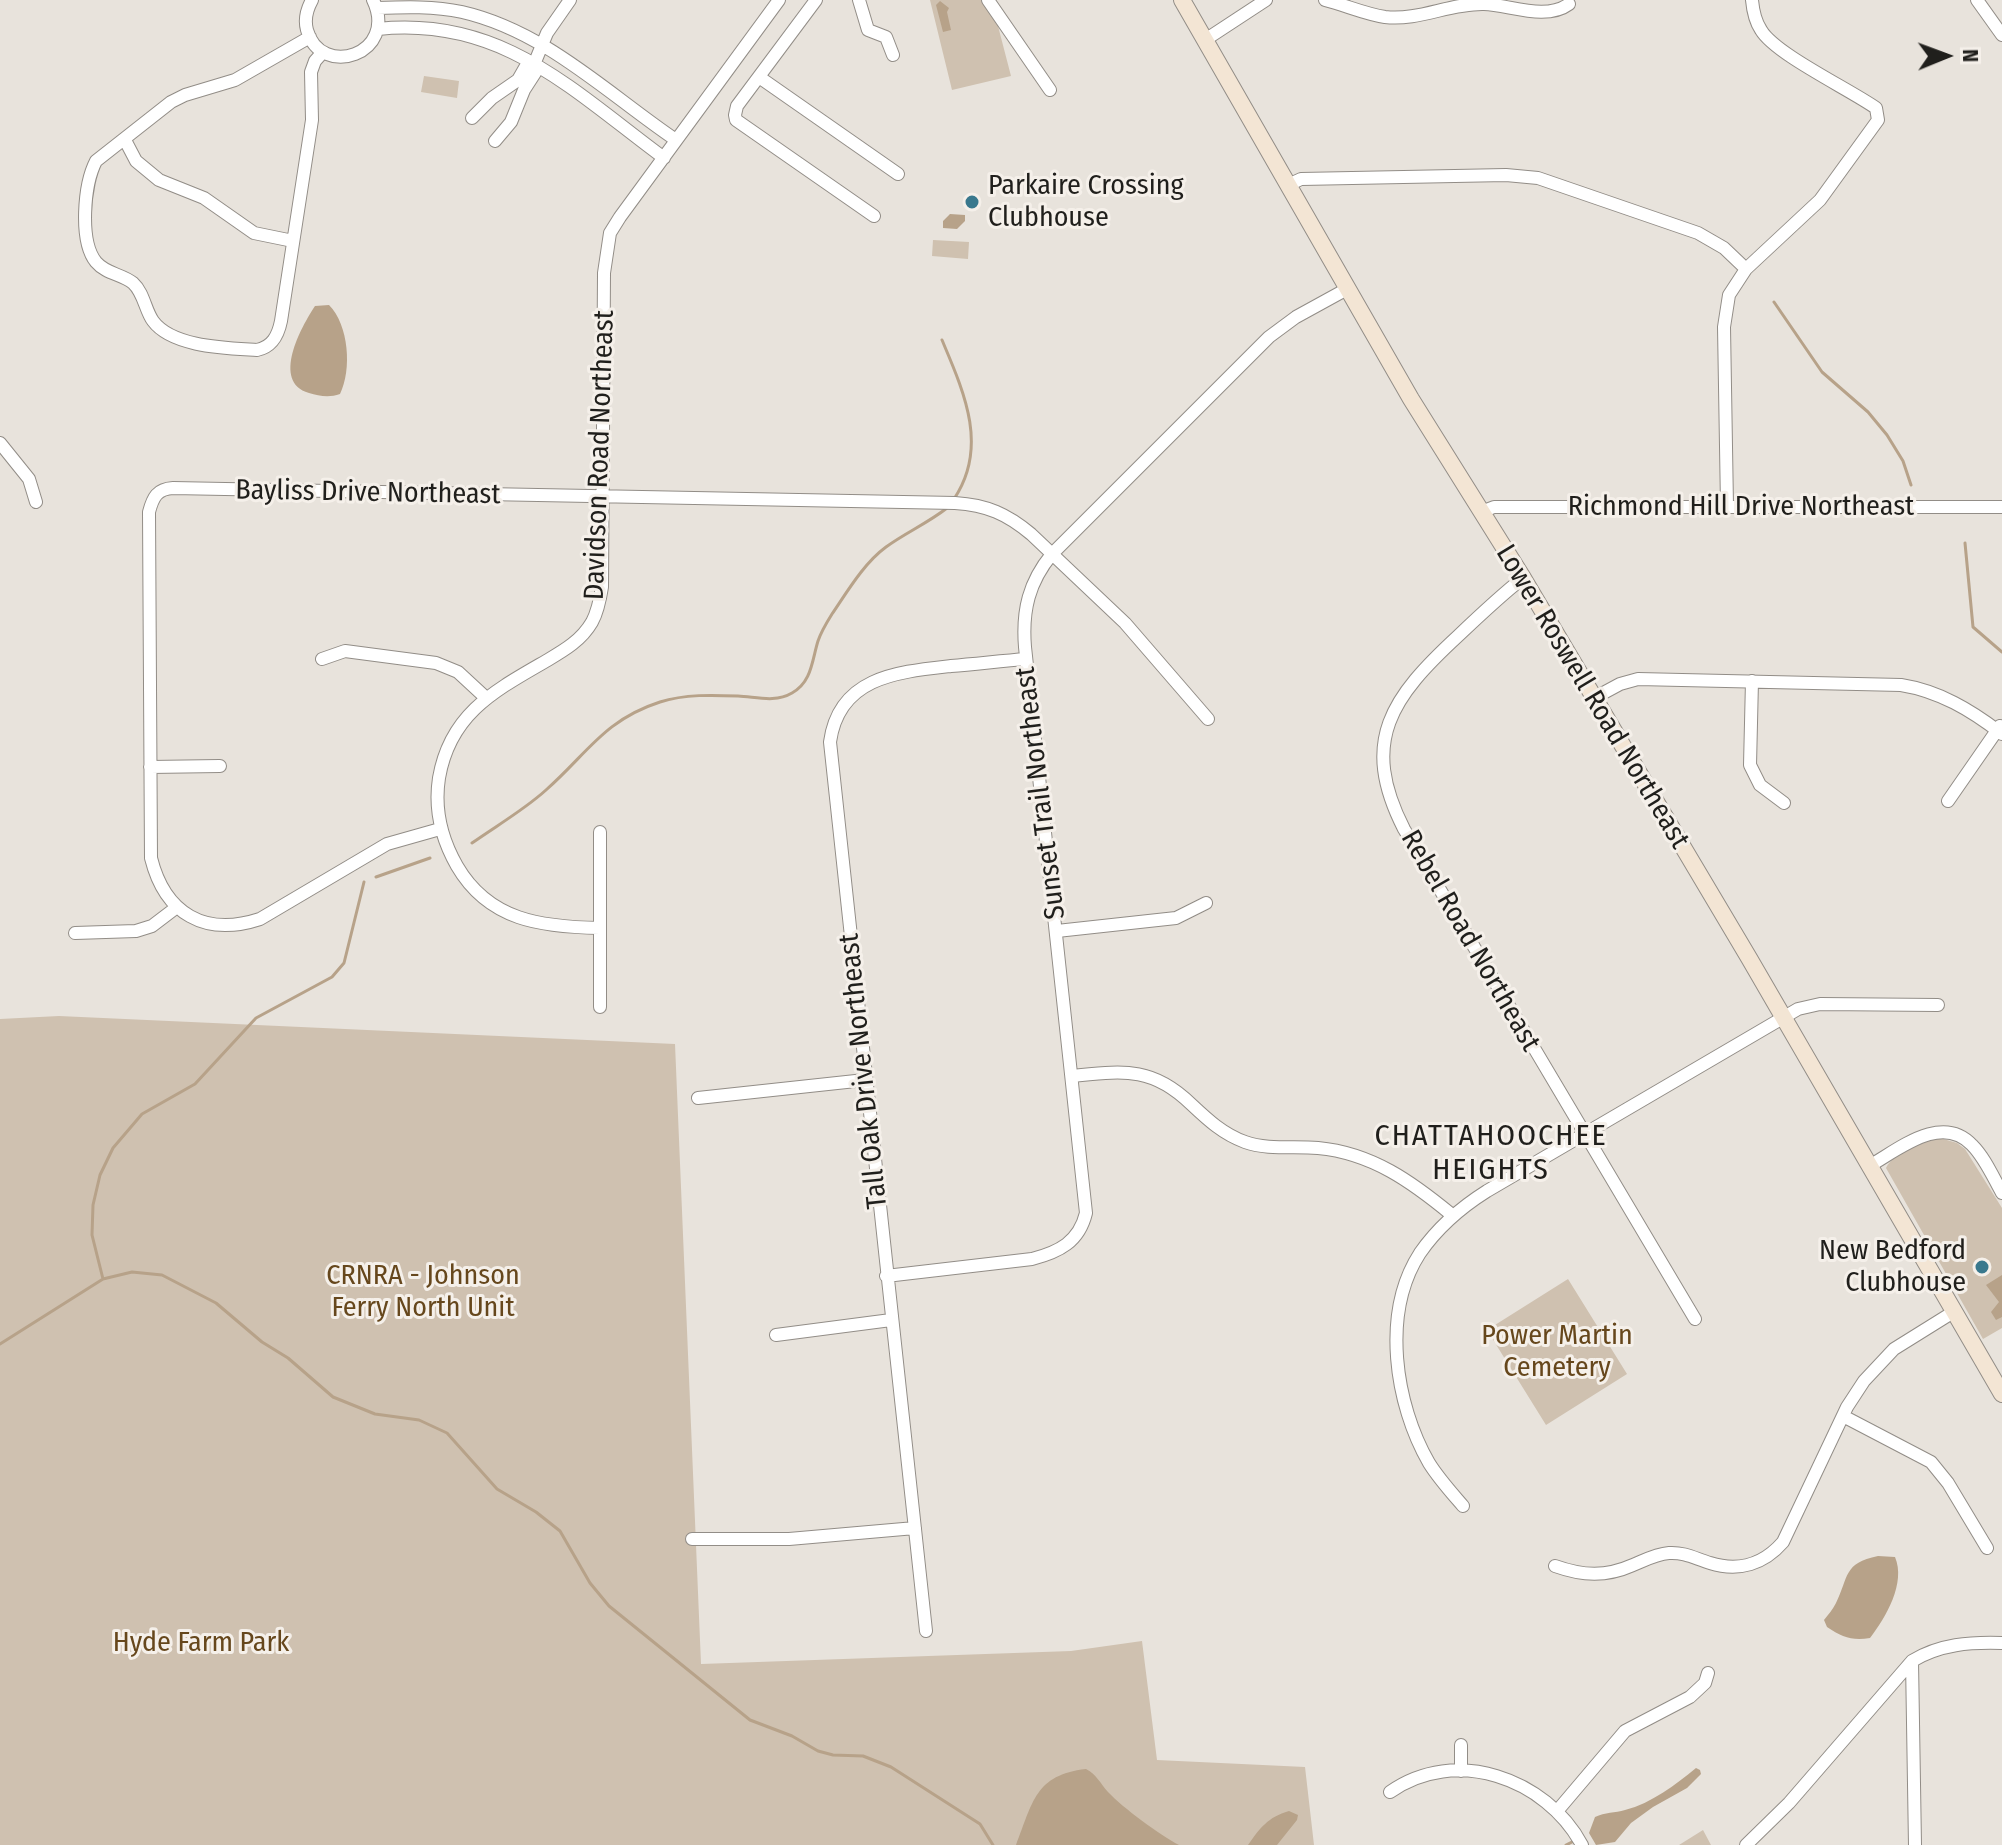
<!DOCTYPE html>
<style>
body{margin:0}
#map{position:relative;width:2002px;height:1845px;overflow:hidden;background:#e8e3dc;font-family:"Fira Sans Condensed",sans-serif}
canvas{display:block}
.north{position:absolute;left:1906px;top:16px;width:80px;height:80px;-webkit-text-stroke:6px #f5f0ea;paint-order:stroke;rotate:89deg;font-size:22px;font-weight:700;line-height:32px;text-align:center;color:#201f1c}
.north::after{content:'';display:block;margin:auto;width:28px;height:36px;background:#201f1c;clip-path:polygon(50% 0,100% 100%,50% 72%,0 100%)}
</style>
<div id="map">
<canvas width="2002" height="1845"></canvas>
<div class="north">N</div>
</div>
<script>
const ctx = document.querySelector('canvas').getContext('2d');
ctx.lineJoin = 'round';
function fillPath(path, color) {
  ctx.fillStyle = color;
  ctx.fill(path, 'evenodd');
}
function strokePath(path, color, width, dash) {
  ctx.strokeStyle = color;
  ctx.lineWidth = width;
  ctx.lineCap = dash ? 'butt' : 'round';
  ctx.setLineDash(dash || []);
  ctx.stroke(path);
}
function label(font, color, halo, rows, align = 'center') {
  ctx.font = font + ' "Fira Sans Condensed",sans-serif';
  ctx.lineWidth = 6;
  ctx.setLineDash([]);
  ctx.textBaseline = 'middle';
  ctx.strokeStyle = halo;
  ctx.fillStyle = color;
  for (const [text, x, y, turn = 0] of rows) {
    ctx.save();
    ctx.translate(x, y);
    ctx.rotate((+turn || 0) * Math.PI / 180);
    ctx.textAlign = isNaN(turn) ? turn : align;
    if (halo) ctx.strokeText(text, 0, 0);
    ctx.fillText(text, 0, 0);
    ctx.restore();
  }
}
const green = new Path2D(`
 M930 0H981L998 26 1011 76 952 90Z
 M424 76 459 81 457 98 421 92Z
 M933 240 969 242 968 259 932 256Z
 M59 1016 675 1044 701 1664 1071 1651 1142 1641 1157 1760 1305 1767 1314 1845H0V1019Z
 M1940 1138 1957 1143 1965 1149 2002 1208V1328L1983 1339 1886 1168C1894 1152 1923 1140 1940 1138Z
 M1568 1279 1627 1374 1546 1425 1487 1330Z
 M1703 1830 1711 1845H1679Z`);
const water = new Path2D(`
 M940 1 949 8 947 12 951 30 943 32 936 5Z
 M950 214 965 215V221L957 229 943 228V221Z
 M329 305C349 325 352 370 340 394 329 398 319 396 309 393 271 382 301 327 315 306Z
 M2002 1275V1317L1996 1320 1991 1312 1999 1302 1986 1285Z
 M1878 1556 1895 1557C1906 1583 1886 1617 1870 1638 1852 1641 1842 1637 1827 1627L1824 1620C1828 1615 1833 1609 1836 1603 1849 1577 1843 1563 1878 1556Z
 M1696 1768 1700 1770 1701 1774 1687 1788 1653 1807 1631 1823 1615 1842 1596 1845 1589 1833 1595 1817C1605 1812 1615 1813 1625 1810 1652 1803 1675 1785 1696 1768Z
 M1086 1769C1097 1775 1100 1783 1108 1792 1123 1808 1160 1835 1179 1845H1016C1033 1802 1035 1775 1086 1769Z
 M1289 1811 1298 1815 1297 1820 1277 1845H1248C1260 1828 1268 1817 1289 1811Z`);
const stream = new Path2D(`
 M1774 302 1822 372 1868 412 1887 435 1903 461 1911 485
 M942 340C964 392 989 447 954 499
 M1965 543 1973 627 2002 652
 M472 843C496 826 524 810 546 790 587 754 604 720 660 702 685 694 713 695 738 696 757 697 775 703 792 693 812 682 812 660 818 641 821 632 827 622 832 614 847 592 864 563 886 547 905 533 928 523 947 508
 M376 877 430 858
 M103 1279 92 1235 93 1205 100 1175 113 1148 142 1114 195 1084 256 1018 332 977 344 963 364 882
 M0 1344 103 1279 132 1272 162 1275 216 1303 262 1342 288 1358 333 1397 375 1414 419 1420 447 1433 497 1489 536 1512 560 1531 590 1583 609 1606 750 1720 792 1736 818 1751 833 1755 863 1756 891 1767 980 1824 993 1845
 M1566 1845 1572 1842`);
const street = new Path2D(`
 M312 0C307 9 304 19 307 30 321 80 399 54 373 0
 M816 0 737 106 735 115 736 120 874 216
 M859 0 868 30 886 37 893 55
 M988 0 1050 90
 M1325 0C1345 5 1365 14 1385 17 1419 21 1450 3 1484 4 1510 5 1546 21 1569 4
 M1977 0 2002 35
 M377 8C405 7 434 6 462 12 545 31 608 94 676 140
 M378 29C501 16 572 90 664 158
 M310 37 235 80 185 95 171 102 96 161C84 184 79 241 96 262 106 274 122 274 133 283 144 293 145 310 153 321 172 347 226 348 257 350 272 347 278 336 281 321L312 120 311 72 315 61 323 52
 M1205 40 1266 0
 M759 77 898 174
 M472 118 492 98 518 80 526 66 535 62
 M125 140 136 161 159 180 204 198 254 233 293 241
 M495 141 511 122 524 90 535 73V62L547 33 570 0
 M1288 185 1301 179 1506 175 1538 178 1698 233 1724 248 1746 269
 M0 443 29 479 36 502
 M1727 506 1724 327 1729 295 1746 269 1820 200 1878 120 1876 108C1849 89 1775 54 1761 30 1755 21 1753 11 1752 0
 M1481 512 1494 507H2002
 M1523 578C1500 596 1479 616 1458 636 1392 697 1359 741 1404 829L1695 1319
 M322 659 345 651 436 663 458 672 485 697
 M1752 681 1750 765 1760 785 1784 803
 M1594 698 1620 684 1638 679 1901 685C1939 691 1971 710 2002 734
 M150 767 220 766
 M1948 801 2000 726
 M440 829 387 844 260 919C205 937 165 914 151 858L149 512C153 497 157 489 173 488L955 503C987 505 1007 514 1031 534L1125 623 1208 719
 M600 928C542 927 489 921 457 866 441 838 434 810 439 778 450 714 494 691 546 661 563 651 581 641 592 622 598 611 600 600 602 587L604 273 610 233 620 217 779 0
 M1057 931 1176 918 1206 903
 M75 933 136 931 152 926 177 907
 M600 1007V832
 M1072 1076C1123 1071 1152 1066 1191 1104 1208 1120 1223 1134 1245 1142 1267 1150 1295 1146 1318 1148 1372 1153 1412 1182 1452 1215
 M698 1098 865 1080
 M1871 1165C1899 1149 1942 1113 1972 1145 1985 1158 1993 1177 2002 1193
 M886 1276 1032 1259C1059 1252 1079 1242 1086 1213L1025 647C1022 610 1029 582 1052 554L1269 337 1296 317 1347 289
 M776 1335 891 1320
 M1843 1416 1931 1462 1948 1483 1987 1548
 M1463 1506C1451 1492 1439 1479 1429 1463 1395 1404 1381 1313 1420 1253 1438 1227 1460 1208 1487 1191L1798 1009 1820 1004 1938 1005
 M692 1539H789L915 1528
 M1555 1566C1583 1576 1606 1577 1633 1565 1645 1560 1656 1554 1669 1553 1685 1552 1696 1559 1710 1563 1739 1572 1764 1564 1783 1542L1847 1407 1864 1381 1894 1349 1955 1311
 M926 1631 830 742C839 677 897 672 951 666 976 664 1001 661 1026 659
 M1912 1661 1915 1845
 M1461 1745V1771
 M1390 1792C1455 1746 1546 1778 1582 1845
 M1558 1810 1625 1731 1690 1697 1705 1683 1708 1673
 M1746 1845 1789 1803 1912 1661C1940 1644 1970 1642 2002 1643`);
const secondary = new Path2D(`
 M1182 0 1411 399 1523 578 1749 958 2002 1394`);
const markers = [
 [972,202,8,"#39788d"],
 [1982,1267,8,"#39788d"]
];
const poiNames = [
 ["Parkaire Crossing",988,186],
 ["Clubhouse",988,218],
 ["New Bedford",1966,1251,"right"],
 ["Clubhouse",1966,1283,"right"]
];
const streetNames = [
 ["Davidson Road Northeast",600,455,-88],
 ["Bayliss Drive Northeast",368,493,1],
 ["Richmond Hill Drive Northeast",1741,507],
 ["Lower Roswell Road Northeast",1592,697,59],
 ["Sunset Trail Northeast",1041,793,-97],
 ["Rebel Road Northeast",1470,941,60],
 ["Tall Oak Drive Northeast",864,1071,-96]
];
const parkNames = [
 ["CRNRA - Johnson",423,1276],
 ["Ferry North Unit",423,1308],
 ["Power Martin",1557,1336],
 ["Cemetery",1557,1368],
 ["Hyde Farm Park",201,1643]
];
const neighbourhoodNames = [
 ["CHATTAHOOCHEE",1491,1137],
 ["HEIGHTS",1491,1171]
];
fillPath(green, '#cfc1b0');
fillPath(water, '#b7a289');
strokePath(stream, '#b7a289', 3);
strokePath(street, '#928d87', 14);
strokePath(secondary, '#928d87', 18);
strokePath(street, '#fff', 12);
strokePath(secondary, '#f3e5d4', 16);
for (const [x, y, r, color] of markers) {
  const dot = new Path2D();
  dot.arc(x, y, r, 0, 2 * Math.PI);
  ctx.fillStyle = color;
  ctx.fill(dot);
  strokePath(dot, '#f5f0ea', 3);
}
label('28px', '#201f1c', '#f5f0ea', poiNames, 'left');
label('28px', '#201f1c', '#f5f0ea', streetNames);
label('28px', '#66471c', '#f5f0ea', parkNames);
ctx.letterSpacing = '2px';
label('30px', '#201f1c', '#f5f0ea', neighbourhoodNames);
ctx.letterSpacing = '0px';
</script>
